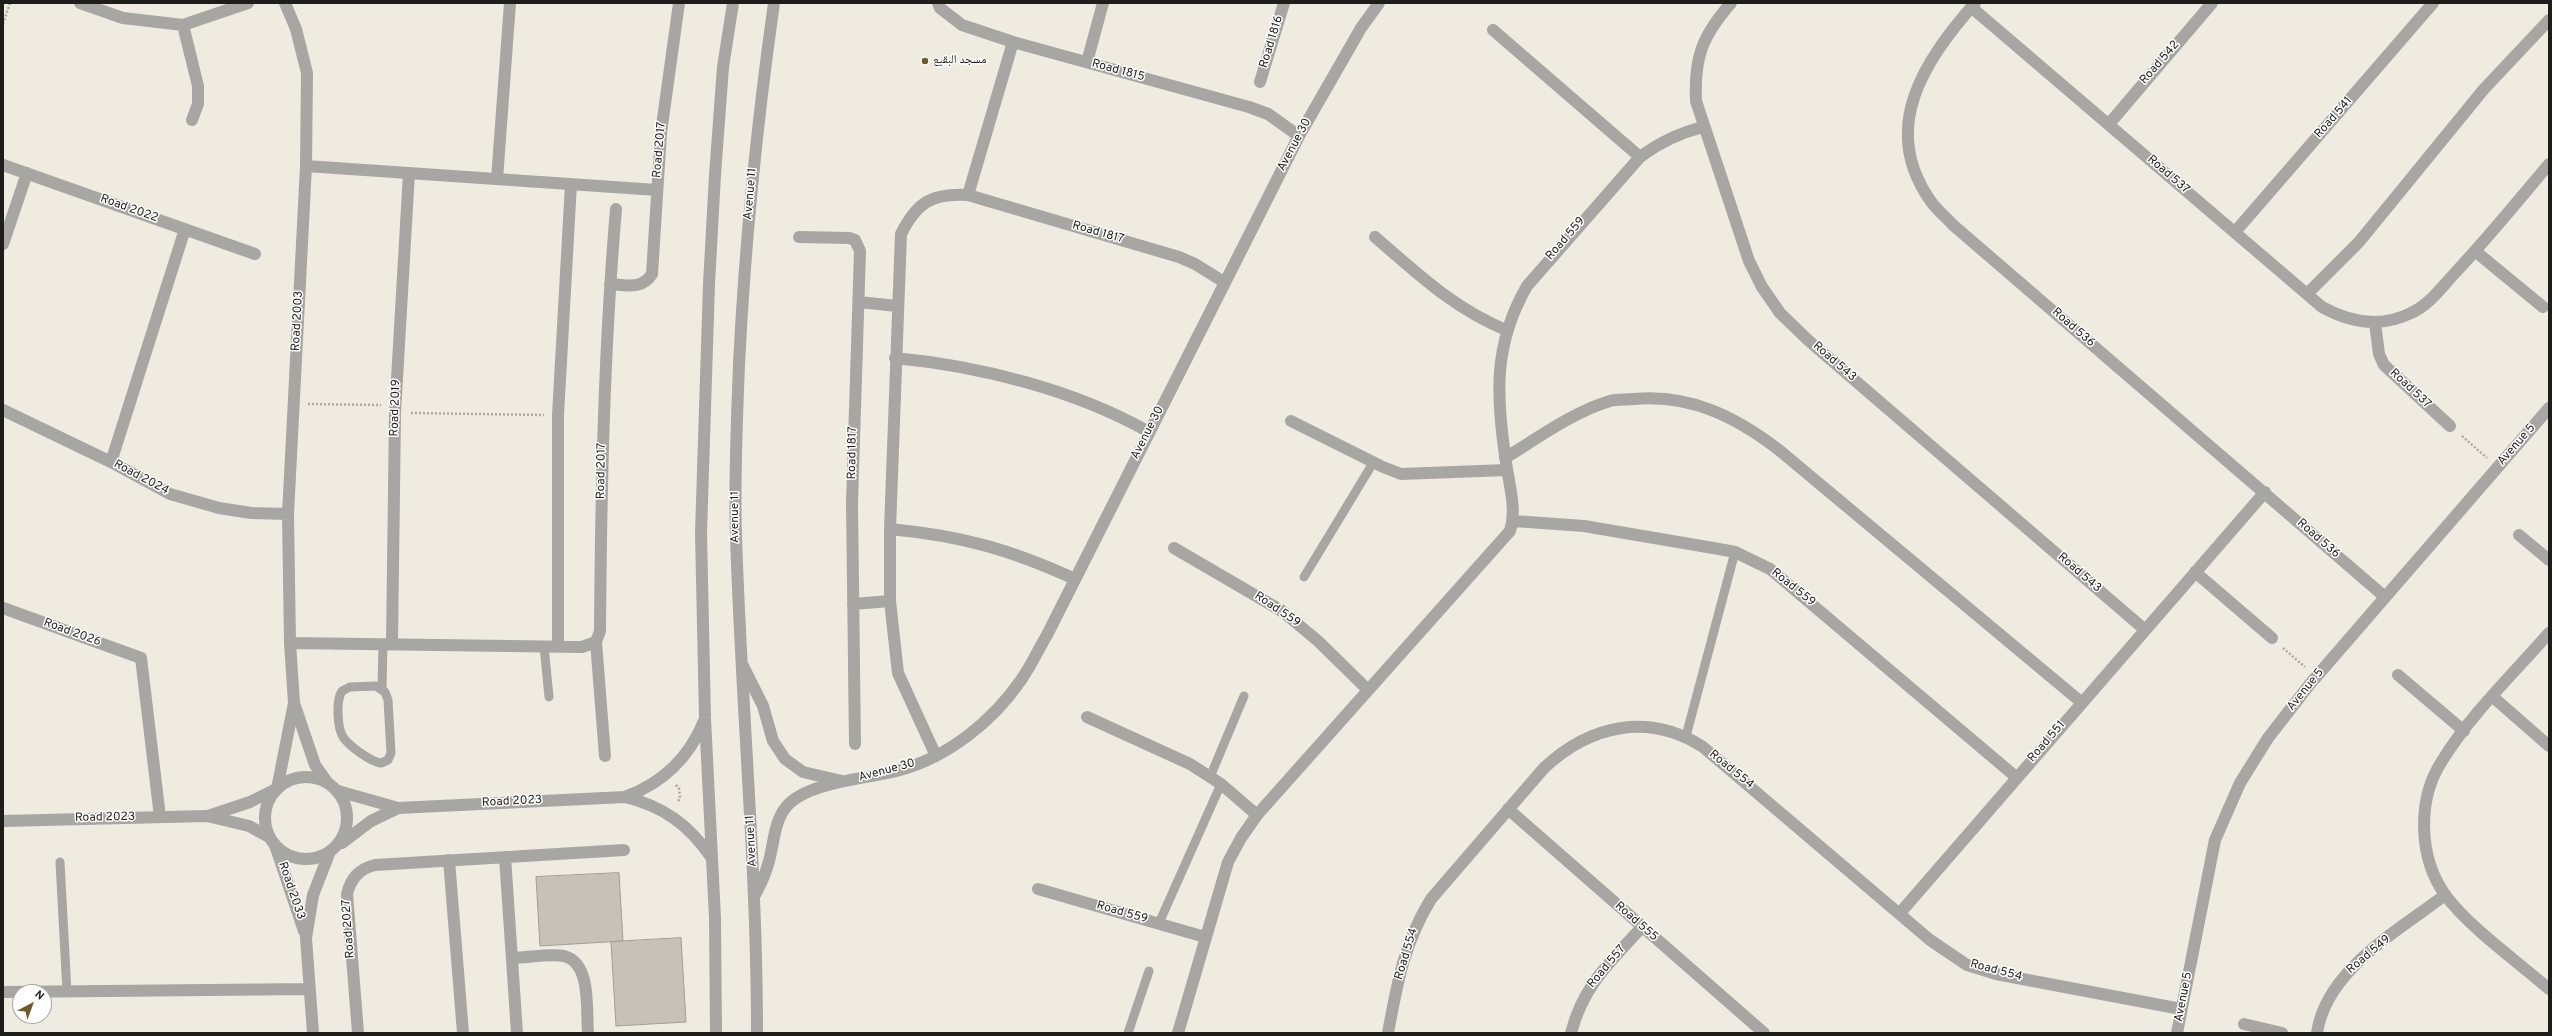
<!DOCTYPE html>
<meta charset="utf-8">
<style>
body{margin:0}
#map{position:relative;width:2552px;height:1036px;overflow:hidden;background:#efebe0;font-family:Overpass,sans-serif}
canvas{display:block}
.frame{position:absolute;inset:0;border:4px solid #1e1d19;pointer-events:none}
.north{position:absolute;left:12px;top:984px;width:40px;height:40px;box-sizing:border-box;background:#fff;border:1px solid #a5a5a3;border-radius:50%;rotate:41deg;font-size:11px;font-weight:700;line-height:16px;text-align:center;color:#1e1d19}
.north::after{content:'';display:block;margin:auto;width:14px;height:18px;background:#6e5a29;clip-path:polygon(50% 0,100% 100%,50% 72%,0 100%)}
</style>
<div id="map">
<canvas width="2552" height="1036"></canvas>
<div class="frame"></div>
<div class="north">N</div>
</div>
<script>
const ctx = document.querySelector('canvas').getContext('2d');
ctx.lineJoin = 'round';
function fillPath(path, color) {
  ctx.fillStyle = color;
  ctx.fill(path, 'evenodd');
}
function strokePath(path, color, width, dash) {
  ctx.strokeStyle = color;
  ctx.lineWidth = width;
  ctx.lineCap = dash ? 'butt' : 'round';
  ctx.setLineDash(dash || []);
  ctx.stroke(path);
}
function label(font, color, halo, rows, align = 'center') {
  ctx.font = font + ' Overpass,"Noto Naskh Arabic",sans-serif';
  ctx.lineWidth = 3;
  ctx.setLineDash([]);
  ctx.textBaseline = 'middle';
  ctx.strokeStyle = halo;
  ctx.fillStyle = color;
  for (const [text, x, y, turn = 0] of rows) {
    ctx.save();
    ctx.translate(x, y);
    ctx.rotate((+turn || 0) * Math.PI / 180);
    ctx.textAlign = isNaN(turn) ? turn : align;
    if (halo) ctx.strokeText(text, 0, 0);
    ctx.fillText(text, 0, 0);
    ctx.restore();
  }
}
const building = new Path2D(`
 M619 873 623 941 540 946 536 877Z
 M681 938 686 1022 616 1026 611 942Z`);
const path = new Path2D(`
 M3 24 10 3
 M308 404 381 405
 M411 413 544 415
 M2462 436 2487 458
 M2283 648 2305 667
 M676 785 679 788 680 799 677 802`);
const service = new Path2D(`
 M1304 577 1373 463
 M544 646 549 697
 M376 686 385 692 388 700 391 753 388 760 381 763C371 762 349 746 343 737 337 727 336 700 342 691L350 687Z
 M382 689 383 644
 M1686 736 1735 552
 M1210 777 1244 696
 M60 862 67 992
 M1159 923 1221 784
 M1128 1033 1149 971`);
const minor = new Path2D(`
 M80 3 123 18 183 25 248 3
 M938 3 940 8 962 25 1013 42 1249 107 1268 114 1299 136
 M1731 3C1702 36 1694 58 1696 101L1749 261 1762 287 1780 313 1809 341 2144 629
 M1975 3C1924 61 1878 129 1932 203 1938 211 1947 218 1953 225L2385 597
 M1971 7 2322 307C2351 323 2381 328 2411 313 2429 305 2441 288 2454 274 2487 239 2518 201 2549 164
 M183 25 198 86V104L192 120
 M1493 30 1640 157
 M1087 62 1103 3
 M1260 82 1284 3
 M2109 124 2212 3
 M3 165 255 254
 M306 166 657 190
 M497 179 510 3
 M968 195 1013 42
 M2235 232 2433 3
 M799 237 849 238 855 240 860 251 852 503 855 744
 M1375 237C1418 274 1453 308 1506 330
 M3 244 27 173
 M2475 251 2543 307
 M610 284C626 285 642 290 652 274L661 133 679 3
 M2307 294 2359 242 2484 89 2549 20
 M859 302 897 306
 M2375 323 2379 354 2384 365 2450 426
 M895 358C980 366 1075 390 1149 432
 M3 410 111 462 170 494 219 508 251 513 288 514
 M1291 421 1383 467 1401 474 1507 470
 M1505 458C1538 438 1573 412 1610 401 1617 399 1626 400 1634 399 1691 394 1736 417 1779 450L2081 702
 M111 462 185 229
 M1514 521 1584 526 1719 549 1735 552 1770 569 2016 777
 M890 529C962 536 1009 549 1075 579
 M2519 535 2549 560
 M1174 548 1282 611 1318 641 1367 689
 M2195 572 2272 638
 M853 604 890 601
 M3 608 141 658 160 817
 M2549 633C2514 673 2470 715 2442 761 2417 799 2418 858 2446 896 2469 927 2518 962 2549 989
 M596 642 605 756
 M290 643 582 647 596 642 600 631C601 490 604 349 616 209
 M392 644 395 413 409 173
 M558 646V415L571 184
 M743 666 763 706 773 741 785 759 803 772 842 781
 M2398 675 2464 731
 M2493 697 2549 746
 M295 706 315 765 327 782
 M1087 717 1190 764 1221 784 1257 815
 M936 756 898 673 890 601V529L901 234C917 202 932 193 968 195L1179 257 1195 264 1224 282
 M277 789 294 703 290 643 288 514 306 166 307 73 296 29 285 3
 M1508 809 1764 1033
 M275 845 304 931
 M505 857 517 1033
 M449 860 463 1033
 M1038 889 1205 937
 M755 895C761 884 766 873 769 861 774 843 774 822 786 807 808 781 868 779 900 770 948 757 993 721 1021 680 1031 666 1038 650 1047 635L1299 136 1361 28 1379 3
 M1900 913 2265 492
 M512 958C528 958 549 953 564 956 592 963 586 1011 588 1033
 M3 992 310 989
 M2244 1024 2282 1033
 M313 1033 306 938 313 895 329 854
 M358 1033 347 894C351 878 359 869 375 865L624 850
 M1178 1033 1228 862 1241 838 1257 815 1510 531C1517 509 1509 485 1506 462 1496 396 1493 345 1527 286L1640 157C1660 142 1679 133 1703 127
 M1388 1033C1397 984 1404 943 1431 899L1544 768C1590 725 1648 712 1703 747L1930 940 1967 965 1996 974 2181 1009
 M1571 1033C1583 986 1610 962 1642 927
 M2317 1033C2326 970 2398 931 2445 895`);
const tertiary = new Path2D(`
 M265 818a41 41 0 1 1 82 0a41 41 0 1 1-82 0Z
 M338 791 398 808 625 797C663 806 689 825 711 857
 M625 797C663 783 689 758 704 721
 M208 816 250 802 276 789
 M3 821 207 816 249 826 269 837
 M342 843 371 821 398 808
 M716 1033 715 918 705 718 701 533 709 284 715 175 723 67 733 3
 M757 1033C757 867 741 701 736 535 734 479 737 421 739 364 745 243 757 123 774 3
 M2177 1033 2215 840 2240 783 2268 738 2310 684 2549 408`);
const markers = [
 [925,61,4,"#6e5a29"]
];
const streetNames = [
 ["Road 1816",1272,42,-73],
 ["Road 542",2160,63,-49],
 ["Road 1815",1118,71,15],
 ["Road 541",2334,118,-49],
 ["Avenue 30",1295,145,-62],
 ["Road 2017",660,150,-85],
 ["Road 537",2168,175,41],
 ["Avenue 11",751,194,-85],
 ["Road 2022",129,209,20],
 ["Road 1817",1098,233,16],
 ["Road 559",1566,239,-49],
 ["Road 2003",298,321,-87],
 ["Road 536",2073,328,41],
 ["Road 543",1834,362,41],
 ["Road 537",2410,389,43],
 ["Road 2019",396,408,-88],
 ["Avenue 30",1148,433,-63],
 ["Avenue 5",2517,445,-49],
 ["Road 1817",853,453,-89],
 ["Road 2017",602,471,-89],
 ["Road 2024",141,478,28],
 ["Avenue 11",736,517,-90],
 ["Road 536",2318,539,41],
 ["Road 543",2079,573,41],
 ["Road 559",1793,588,39],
 ["Road 559",1277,610,34],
 ["Road 2026",72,633,20],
 ["Avenue 5",2306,690,-51],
 ["Road 551",2047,742,-49],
 ["Road 554",1731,770,39],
 ["Avenue 30",887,771,-15],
 ["Road 2023",512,802,-3],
 ["Road 2023",105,818,-1],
 ["Avenue 11",752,841,-93],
 ["Road 2033",291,891,71],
 ["Road 559",1122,913,16],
 ["Road 555",1636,922,41],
 ["Road 2027",349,929,-94],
 ["Road 554",1407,954,-73],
 ["Road 549",2369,955,-40],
 ["Road 557",1607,967,-50],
 ["Road 554",1996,971,15],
 ["Avenue 5",2184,997,-79]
];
const poiNames = [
 ["مسجد البقيع",933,61]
];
fillPath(building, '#c6c2b8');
strokePath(building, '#a29e95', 1);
strokePath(path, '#aca9a0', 2.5, [2, 2]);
strokePath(service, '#a8a6a2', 9);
strokePath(minor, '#a8a6a2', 12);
strokePath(tertiary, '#a8a6a2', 12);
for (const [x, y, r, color] of markers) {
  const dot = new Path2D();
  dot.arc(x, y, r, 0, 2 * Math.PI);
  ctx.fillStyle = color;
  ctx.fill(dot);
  strokePath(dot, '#fff', 1.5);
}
label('12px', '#1e1d19', '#fff', streetNames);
label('12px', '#1e1d19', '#fff', poiNames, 'left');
</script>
